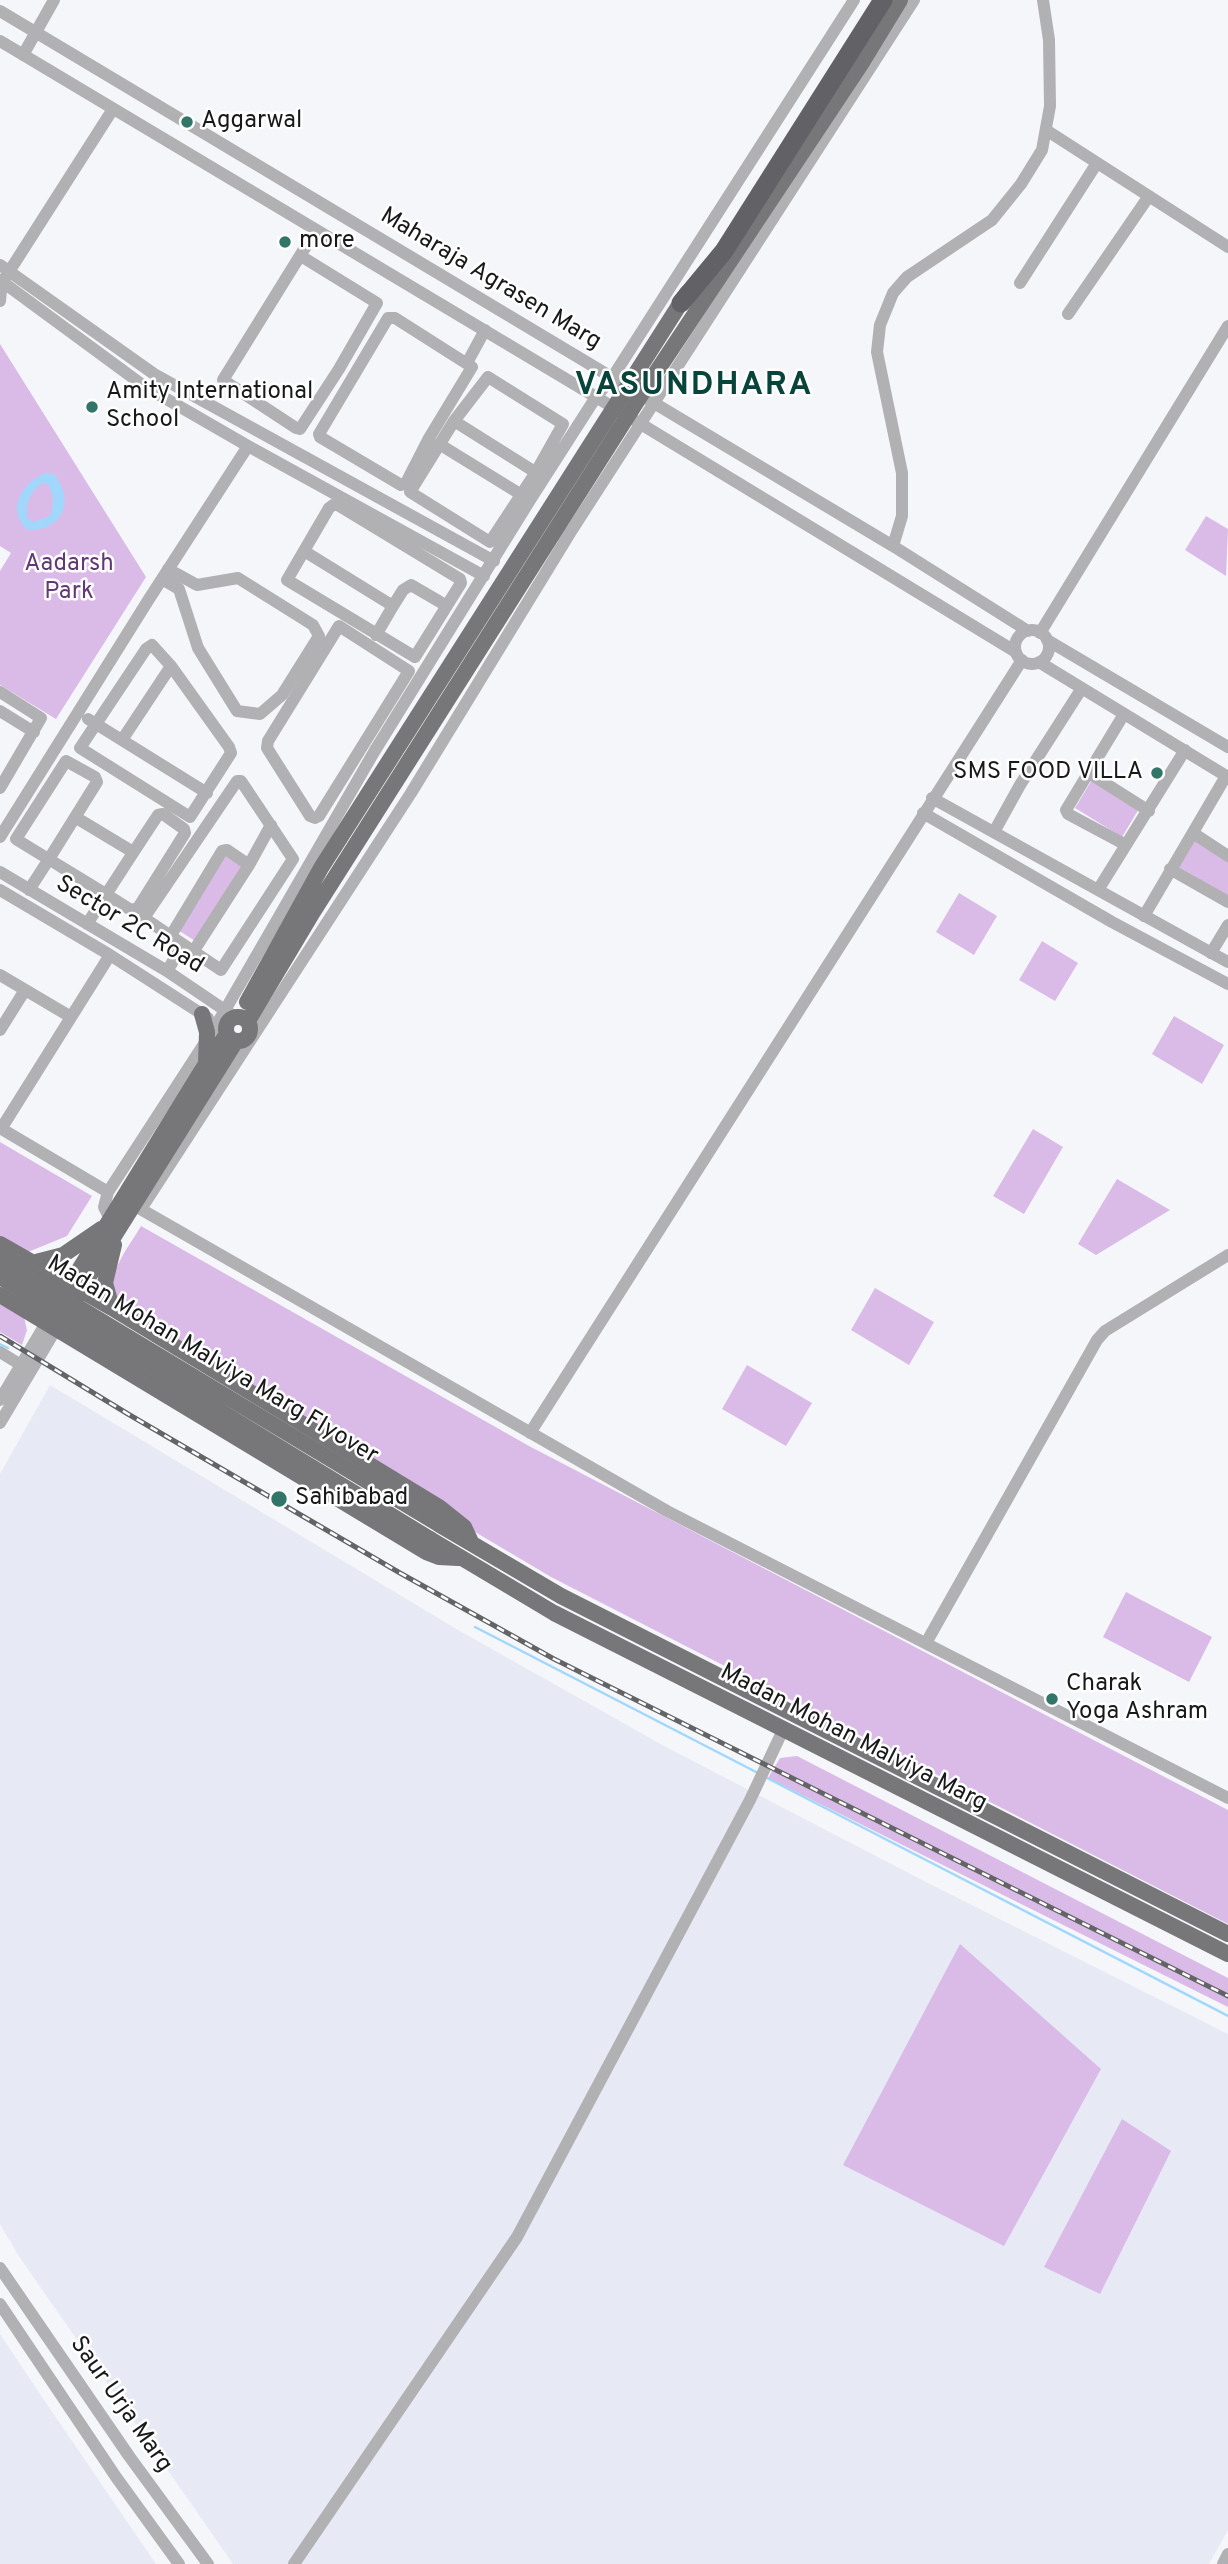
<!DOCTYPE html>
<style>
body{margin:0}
canvas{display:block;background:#f5f6fa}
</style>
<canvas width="1228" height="2564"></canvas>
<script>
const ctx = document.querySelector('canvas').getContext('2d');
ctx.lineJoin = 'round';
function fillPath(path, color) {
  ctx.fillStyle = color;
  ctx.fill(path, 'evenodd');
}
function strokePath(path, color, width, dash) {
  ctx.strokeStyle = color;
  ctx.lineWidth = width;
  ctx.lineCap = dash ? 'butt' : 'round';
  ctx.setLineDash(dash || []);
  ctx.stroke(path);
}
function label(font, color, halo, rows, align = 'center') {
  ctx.font = font + ' Overpass,sans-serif';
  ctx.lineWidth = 5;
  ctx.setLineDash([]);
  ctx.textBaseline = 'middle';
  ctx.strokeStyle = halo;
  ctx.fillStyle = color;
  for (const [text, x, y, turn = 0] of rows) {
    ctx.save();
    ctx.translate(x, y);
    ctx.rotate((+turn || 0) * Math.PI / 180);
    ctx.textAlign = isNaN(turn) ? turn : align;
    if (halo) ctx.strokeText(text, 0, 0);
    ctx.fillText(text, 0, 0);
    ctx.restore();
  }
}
const built = new Path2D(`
 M50 1385 458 1630 666 1747 926 1882 1228 2034V2530L1209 2564H233L18 2255 0 2224V1474Z
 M0 2334 44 2400 156 2564H0Z`);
const green = new Path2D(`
 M0 344 146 577 56 719 0 685V571L11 553 0 546Z
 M1206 516 1228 529 1226 576 1185 550Z
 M1093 778 1140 807 1122 837 1075 808Z
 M1190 836 1228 858V896L1174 864Z
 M225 856 242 867 195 941 178 930Z
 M959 893 997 916 974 955 936 932Z
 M1042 941 1078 963 1055 1001 1019 980Z
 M1174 1016 1224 1045 1202 1084 1152 1054Z
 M1033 1129 1063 1147 1024 1214 993 1196Z
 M0 1142 92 1196 67 1236 28 1252 0 1249Z
 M1117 1179 1170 1210 1096 1255 1078 1244Z
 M141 1226 529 1446 1228 1810V1924L551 1577 138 1332C131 1324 122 1315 117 1306 102 1278 127 1250 141 1226Z
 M875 1288 934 1322 909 1365 851 1330Z
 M0 1301 24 1317 27 1330 22 1345 0 1332Z
 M747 1365 812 1403 786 1446 722 1409Z
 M1126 1592 1212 1637 1189 1682 1103 1637Z
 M797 1756 1228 1978V2007L768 1778 780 1758Z
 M960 1944 1101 2069 1004 2246 843 2165Z
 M1122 2119 1171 2151 1100 2294 1044 2267Z`);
const water = new Path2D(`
 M45 473 54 474C75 501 64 530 28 530 5 510 22 483 45 473ZM43 483 49 485C54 496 54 505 50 516L33 522 28 519C24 505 31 490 43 483Z`);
const stream = new Path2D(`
 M0 1344 8 1348
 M475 1627 758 1773
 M767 1778 1228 2016`);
const minor = new Path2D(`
 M0 11 618 381
 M0 41 621 412
 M23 55 54 0
 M1046 130 1228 247
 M300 258H304L377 303 339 369 300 429 296 428 223 380 316 230
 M0 265 154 374 494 561
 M5 278 113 109
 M0 280 144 386 248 446 484 576
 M1020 283 1097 163
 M0 301 2 281
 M1068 314 1149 196
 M388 318H395L472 367 429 438 406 483 401 485 320 437 319 434Z
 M467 363 485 330
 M488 377 563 424 536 472 490 542 410 492 454 421Z
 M649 400 893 546 1028 631
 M454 421 543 477
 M636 421 1016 652
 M439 444 525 497
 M333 505H338L460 579 461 583 415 657 287 580 329 508Z
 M893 546 902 516V473L877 352 880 325 893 293 907 277 992 220 1021 184 1042 150 1050 106 1049 40 1043 0
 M304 551 393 606 403 590 411 585 447 606
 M162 579 179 589 198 648 237 711 260 714 282 695 319 636 313 625 238 578 197 585 168 569
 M339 626 409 671 319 816 315 818 310 816 267 748 268 741Z
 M1015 647a17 17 0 1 1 34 0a17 17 0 1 1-34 0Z
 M1040 633 1228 326
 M376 635 393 606
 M1047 640 1228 747
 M152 645 171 666 229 747 231 753 190 817 80 748 146 649Z
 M1039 662 1228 777
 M0 692 41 718 0 788
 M0 711 34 732
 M1124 714 1066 810 1068 814 1126 845
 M88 719 207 793
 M122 740 171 666
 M1089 773 1149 811
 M237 781H241L293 859 221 970 144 918Z
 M932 798 1228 962
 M923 813 1112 922 1228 984
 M75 817 133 852
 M994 832 1020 785 1082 688
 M1193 833 1228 856
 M0 837 149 599 248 446
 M249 865 271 825
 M1170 869 1228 902
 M0 872 167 971 235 1017
 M0 890 110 955 208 1018
 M29 890 49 859 97 782 95 777 66 761 16 839 19 841C56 864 94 886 131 910L138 908 185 833 184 829 163 814 158 815C134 851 111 887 87 924
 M1098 890 1185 750
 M1144 916 1226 776
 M170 937 222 851 227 850 249 865 193 952
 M1211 953 1228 925
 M167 971 183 945
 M0 975 71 1017
 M0 1030 25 990
 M0 1128 108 1192
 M1 1129 110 955
 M137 1207 667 1511 1228 1798
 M141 1209 411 793 570 533 914 0
 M110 1219 104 1207 108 1192 217 1024 374 752 530 500 596 397 612 378 854 0
 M0 1352 21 1365
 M0 1400 46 1323
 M0 1423 56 1329
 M530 1433 1022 660
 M926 1643 1097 1340 1105 1331 1228 1255
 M0 2268 129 2456 208 2564
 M0 2304 116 2477 179 2564
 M294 2564 517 2237 750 1800 783 1730
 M1223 2564 1228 2554`);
const major = new Path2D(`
 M247 1002 321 868 687 293
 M202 1014 207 1032 206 1065
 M226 1029a12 12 0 1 1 24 0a12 12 0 1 1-24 0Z
 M248 1021 313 912 641 395 861 64 900 0
 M0 1244 112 1308 439 1507 464 1527 471 1542
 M32 1263 63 1255 101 1229
 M66 1291 204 1067 227 1034
 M0 1295 426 1552 439 1557 458 1558
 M76 1297 236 1041
 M112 1308 105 1283 114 1245
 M440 1525 561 1596 1228 1934
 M430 1539 554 1613 1228 1954`);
const highway = new Path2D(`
 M681 303 724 251 883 0`);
const rail = new Path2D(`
 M0 1336 128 1414 400 1573 554 1659 1228 1996`);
const majorBridge = new Path2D(`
 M0 1260 440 1525
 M0 1277 430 1539`);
const markers = [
 [187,122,7,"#32766a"],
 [285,242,7,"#32766a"],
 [92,407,7,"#32766a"],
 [1157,773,7,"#32766a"],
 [279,1499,9,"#32766a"],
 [1052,1699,7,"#32766a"]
];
const poiNames = [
 ["Aggarwal",201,122],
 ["more",299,242],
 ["Amity International",106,393],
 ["School",106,421],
 ["SMS FOOD VILLA",1143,773,"right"],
 ["Sahibabad",295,1499],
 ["Charak",1066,1685],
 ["Yoga Ashram",1066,1713]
];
const streetNames = [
 ["Maharaja Agrasen Marg",490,280,31],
 ["Sector 2C Road",129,926,31],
 ["Madan Mohan Malviya Marg Flyover",212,1361,31],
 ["Madan Mohan Malviya Marg",853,1739,27],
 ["Saur Urja Marg",120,2405,55]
];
const parkNames = [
 ["Aadarsh",69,565],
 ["Park",69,593]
];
const districtNames = [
 ["VASUNDHARA",694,388]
];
fillPath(built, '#e7eaf5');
fillPath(green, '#dabbe8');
fillPath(water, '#a0d7fb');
strokePath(stream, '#a0d7fb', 2.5);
strokePath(minor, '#b1b0b2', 12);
strokePath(major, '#777679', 16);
strokePath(highway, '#626165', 19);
strokePath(rail, '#636466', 5);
strokePath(rail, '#fff', 2.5, [8]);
strokePath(majorBridge, '#777679', 16);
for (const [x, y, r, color] of markers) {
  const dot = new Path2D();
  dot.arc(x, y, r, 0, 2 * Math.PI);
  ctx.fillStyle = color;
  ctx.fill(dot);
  strokePath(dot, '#fff', 2.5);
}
label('24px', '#18191a', '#fff', poiNames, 'left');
label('24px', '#18191a', '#fff', streetNames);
label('24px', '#633975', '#fff', parkNames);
ctx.letterSpacing = '2px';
label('bold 32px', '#08443b', '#fff', districtNames);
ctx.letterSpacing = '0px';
</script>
